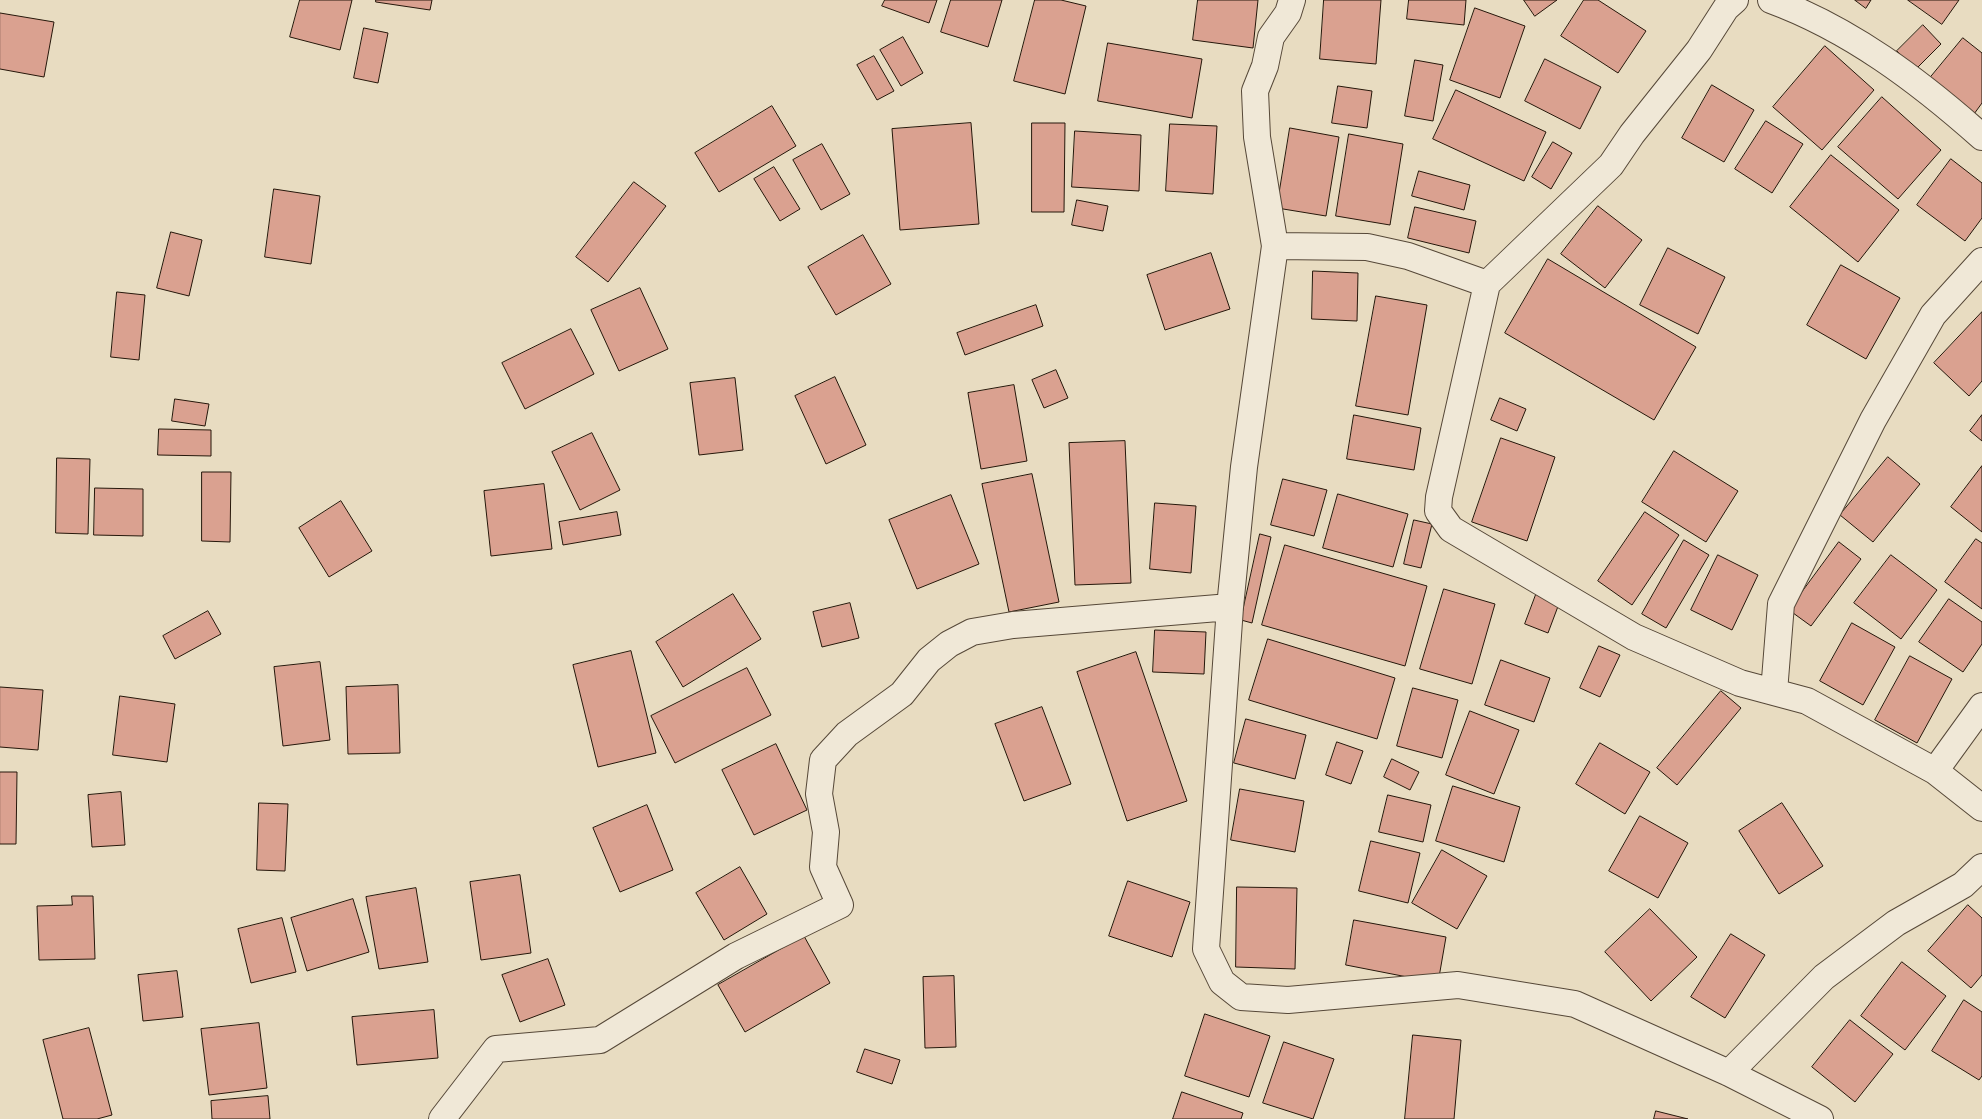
<!DOCTYPE html>
<style>
body{margin:0}
canvas{display:block;background:#e8dcc1}
</style>
<canvas width="1982" height="1119"></canvas>
<script>
const ctx = document.querySelector('canvas').getContext('2d');
ctx.lineJoin = 'round';
function fillPath(path, color) {
  ctx.fillStyle = color;
  ctx.fill(path, 'evenodd');
}
function strokePath(path, color, width, dash) {
  ctx.strokeStyle = color;
  ctx.lineWidth = width;
  ctx.lineCap = dash ? 'butt' : 'round';
  ctx.setLineDash(dash || []);
  ctx.stroke(path);
}
const building = new Path2D(`
 M300 0H352L340 50 290 37Z
 M376 0H432L430 10 376 2Z
 M885 0H937L929 23 882 6Z
 M951 0H1002L988 47 941 32Z
 M1035 0H1061L1086 6 1065 94 1014 81Z
 M1198 0H1258L1253 48 1193 40Z
 M1324 0H1381L1376 64 1320 59Z
 M1409 0H1466L1464 25 1407 19Z
 M1524 0H1557L1535 16Z
 M1584 0H1598L1646 31 1618 73 1561 36Z
 M1855 0H1871L1866 8Z
 M1908 0H1959L1942 24Z
 M1475 8 1525 26 1500 98 1450 80Z
 M0 13 54 22 44 77 0 69Z
 M1923 25 1941 44 1915 70 1897 51Z
 M364 28 388 33 378 83 354 78Z
 M903 37 923 73 901 86 880 50Z
 M1963 38 1982 53V103L1974 114 1930 78Z
 M1108 43 1202 59 1192 118 1098 101Z
 M1825 46 1874 90 1822 150 1773 107Z
 M874 56 894 91 877 100 857 65Z
 M1545 59 1601 87 1580 129 1525 101Z
 M1415 60 1443 65 1433 121 1405 116Z
 M1712 85 1754 110 1724 162 1682 138Z
 M1338 86 1372 91 1367 128 1332 123Z
 M1456 90 1546 132 1524 181 1433 139Z
 M1882 97 1941 150 1898 199 1838 147Z
 M772 106 796 146 719 192 695 153Z
 M1766 121 1803 144 1772 193 1735 169Z
 M971 123 979 224 900 230 892 129Z
 M1032 123H1065L1064 212H1032Z
 M1170 124 1217 126 1213 194 1166 191Z
 M1290 128 1339 137 1326 216 1277 208Z
 M1075 131 1141 135 1139 191 1072 187Z
 M1349 134 1403 144 1390 225 1336 216Z
 M1553 142 1572 153 1551 189 1532 177Z
 M822 144 850 194 821 210 793 160Z
 M1831 155 1899 210 1858 262 1790 207Z
 M1951 159 1982 183V218L1965 241 1917 205Z
 M774 167 800 209 780 221 754 179Z
 M1419 171 1470 185 1464 210 1412 196Z
 M634 182 666 206 608 282 576 257Z
 M274 189 320 196 311 264 265 257Z
 M1077 200 1108 206 1103 231 1072 225Z
 M1598 206 1642 240 1605 288 1561 254Z
 M1415 207 1476 221 1469 253 1408 238Z
 M171 232 202 240 189 296 157 288Z
 M863 235 891 284 836 315 808 267Z
 M1668 248 1725 277 1698 334 1640 305Z
 M1211 253 1230 309 1165 330 1147 275Z
 M1548 259 1696 347 1654 420 1505 333Z
 M1841 265 1900 298 1866 359 1807 325Z
 M1313 271 1358 273 1357 321 1312 319Z
 M640 288 668 349 619 371 591 310Z
 M117 292 145 295 139 360 111 357Z
 M1376 296 1427 305 1408 415 1356 406Z
 M1036 305 1043 326 965 355 957 333Z
 M1982 312V381L1969 396 1934 363Z
 M571 329 594 374 525 409 502 363Z
 M1056 370 1068 398 1044 408 1032 380Z
 M835 377 866 445 826 464 795 396Z
 M735 378 743 450 699 455 690 383Z
 M1014 385 1027 461 981 469 968 393Z
 M1500 398 1526 409 1517 431 1491 420Z
 M175 399 209 404 205 426 172 421Z
 M1354 415 1421 428 1414 470 1347 459Z
 M1982 415V441L1970 431Z
 M159 429 211 430V456L158 455Z
 M592 433 620 490 580 510 552 452Z
 M1501 438 1555 457 1527 541 1472 522Z
 M1125 441 1131 583 1075 585 1069 443Z
 M1674 451 1738 491 1706 542 1642 502Z
 M1888 457 1920 484 1873 542 1840 515Z
 M57 458 90 459 88 534 56 533Z
 M1982 466V532L1951 507Z
 M202 472H231L230 542 202 541Z
 M1032 474 1059 602 1009 612 982 484Z
 M1283 479 1327 490 1314 536 1271 525Z
 M544 484 552 549 491 556 484 491Z
 M95 488 143 489V536L94 535Z
 M1338 494 1408 514 1393 567 1323 548Z
 M951 495 979 564 917 589 889 520Z
 M341 501 372 551 329 577 299 528Z
 M1155 503 1196 506 1191 573 1150 569Z
 M617 512 621 535 563 545 559 522Z
 M1645 512 1679 535 1632 605 1598 581Z
 M1414 520 1432 524 1421 568 1404 564Z
 M1260 534 1271 537 1252 623 1241 620Z
 M1976 539 1982 543V609L1945 582Z
 M1684 540 1709 555 1666 628 1642 614Z
 M1839 542 1861 559 1811 626 1789 610Z
 M1285 545 1427 586 1405 666 1262 625Z
 M1718 555 1758 575 1732 630 1691 610Z
 M1891 555 1937 590 1901 639 1854 603Z
 M1444 589 1495 604 1472 684 1420 669Z
 M1537 592 1560 601 1548 633 1525 624Z
 M733 594 761 639 683 687 656 642Z
 M1949 599 1982 622V644L1963 672 1919 642Z
 M850 603 859 638 822 647 813 612Z
 M208 611 221 634 175 659 163 636Z
 M1852 623 1895 647 1863 705 1820 681Z
 M1155 630 1206 632 1204 674 1153 672Z
 M1268 639 1395 678 1377 739 1249 700Z
 M1599 646 1620 655 1600 697 1580 688Z
 M631 651 656 753 598 767 573 665Z
 M1136 652 1187 801 1127 821 1077 672Z
 M1910 656 1952 679 1917 743 1875 720Z
 M1501 660 1550 678 1534 722 1485 705Z
 M320 662 330 740 283 746 274 667Z
 M747 668 771 715 675 763 651 716Z
 M398 685 400 753 348 754 346 687Z
 M0 687 43 690 38 750 0 747Z
 M1413 688 1458 700 1442 758 1397 746Z
 M1721 691 1741 708 1677 785 1657 768Z
 M120 696 175 704 167 762 113 755Z
 M1042 707 1071 784 1024 801 995 724Z
 M1470 711 1519 730 1494 794 1446 775Z
 M1246 719 1306 735 1295 779 1234 763Z
 M1337 742 1363 751 1351 784 1326 775Z
 M1600 743 1650 772 1625 814 1576 784Z
 M776 744 807 810 754 835 722 770Z
 M1392 759 1419 772 1410 790 1384 777Z
 M0 772H17L16 844H0Z
 M1453 786 1520 807 1504 862 1436 841Z
 M1240 789 1304 801 1295 852 1231 840Z
 M121 792 125 845 92 847 88 795Z
 M1388 795 1431 805 1423 842 1379 832Z
 M259 803 288 804 285 871 257 870Z
 M1782 803 1823 866 1779 894 1739 831Z
 M647 805 673 870 620 892 593 828Z
 M1640 816 1688 843 1658 898 1609 871Z
 M1371 841 1420 853 1408 903 1359 891Z
 M1442 850 1487 876 1457 929 1412 903Z
 M740 867 767 914 724 940 696 893Z
 M520 875 531 953 481 960 470 882Z
 M1128 881 1190 902 1172 957 1109 936Z
 M1237 887 1297 888 1295 969 1236 967Z
 M416 888 428 962 379 969 366 897Z
 M72 896H93L95 959 39 960 37 906 72 905Z
 M353 899 369 952 307 971 291 918Z
 M1968 905 1982 918V975L1971 988 1928 951Z
 M1650 909 1697 957 1651 1001 1605 952Z
 M282 918 296 972 251 983 238 929Z
 M1354 920 1446 937 1438 983 1346 965Z
 M1731 934 1765 955 1725 1018 1691 997Z
 M804 936 830 983 745 1032 718 985Z
 M548 959 565 1005 520 1022 502 975Z
 M1902 962 1946 996 1905 1050 1861 1016Z
 M177 971 183 1017 143 1021 138 975Z
 M954 976 956 1047 925 1048 923 977Z
 M1964 1000 1982 1012V1076L1979 1080 1932 1051Z
 M434 1010 438 1058 357 1065 352 1017Z
 M1205 1014 1270 1036 1249 1097 1185 1076Z
 M1850 1020 1893 1054 1855 1102 1812 1067Z
 M259 1023 267 1088 209 1095 201 1029Z
 M89 1028 112 1115 97 1119H63L43 1040Z
 M1413 1035 1461 1040 1454 1119H1405Z
 M1284 1042 1334 1059 1313 1119 1263 1103Z
 M865 1049 900 1060 892 1084 857 1072Z
 M1182 1092 1243 1113 1241 1119H1173Z
 M268 1096 270 1119H212L211 1101Z
 M1656 1111 1688 1119H1654Z`);
const minor = new Path2D(`
 M1292 0 1288 13 1271 37 1265 66 1255 91 1257 137 1275 246 1244 467 1230 607 1206 949 1222 982 1241 997 1288 1000 1458 985 1575 1004 1729 1073 1820 1119
 M1735 0 1726 8 1699 50 1632 134 1611 165 1487 284 1439 497 1438 511 1451 529 1634 637 1740 683 1807 701 1935 771 1982 808
 M1771 0C1850 29 1919 81 1982 137
 M1275 246 1367 247 1408 256 1487 284
 M1774 692 1781 604 1873 420 1933 315 1982 261
 M1935 771 1982 706
 M1729 1073 1824 977 1896 923 1963 885 1982 867
 M442 1119 496 1049 600 1040 736 956 840 905 823 867 826 832 819 794 823 760 847 734 902 694 929 660 949 644 972 632 1013 625 1230 607`);
fillPath(building, '#daa190');
strokePath(building, '#25170a', 1);
strokePath(minor, '#564838', 28);
strokePath(minor, '#f0e8d7', 26);
</script>
